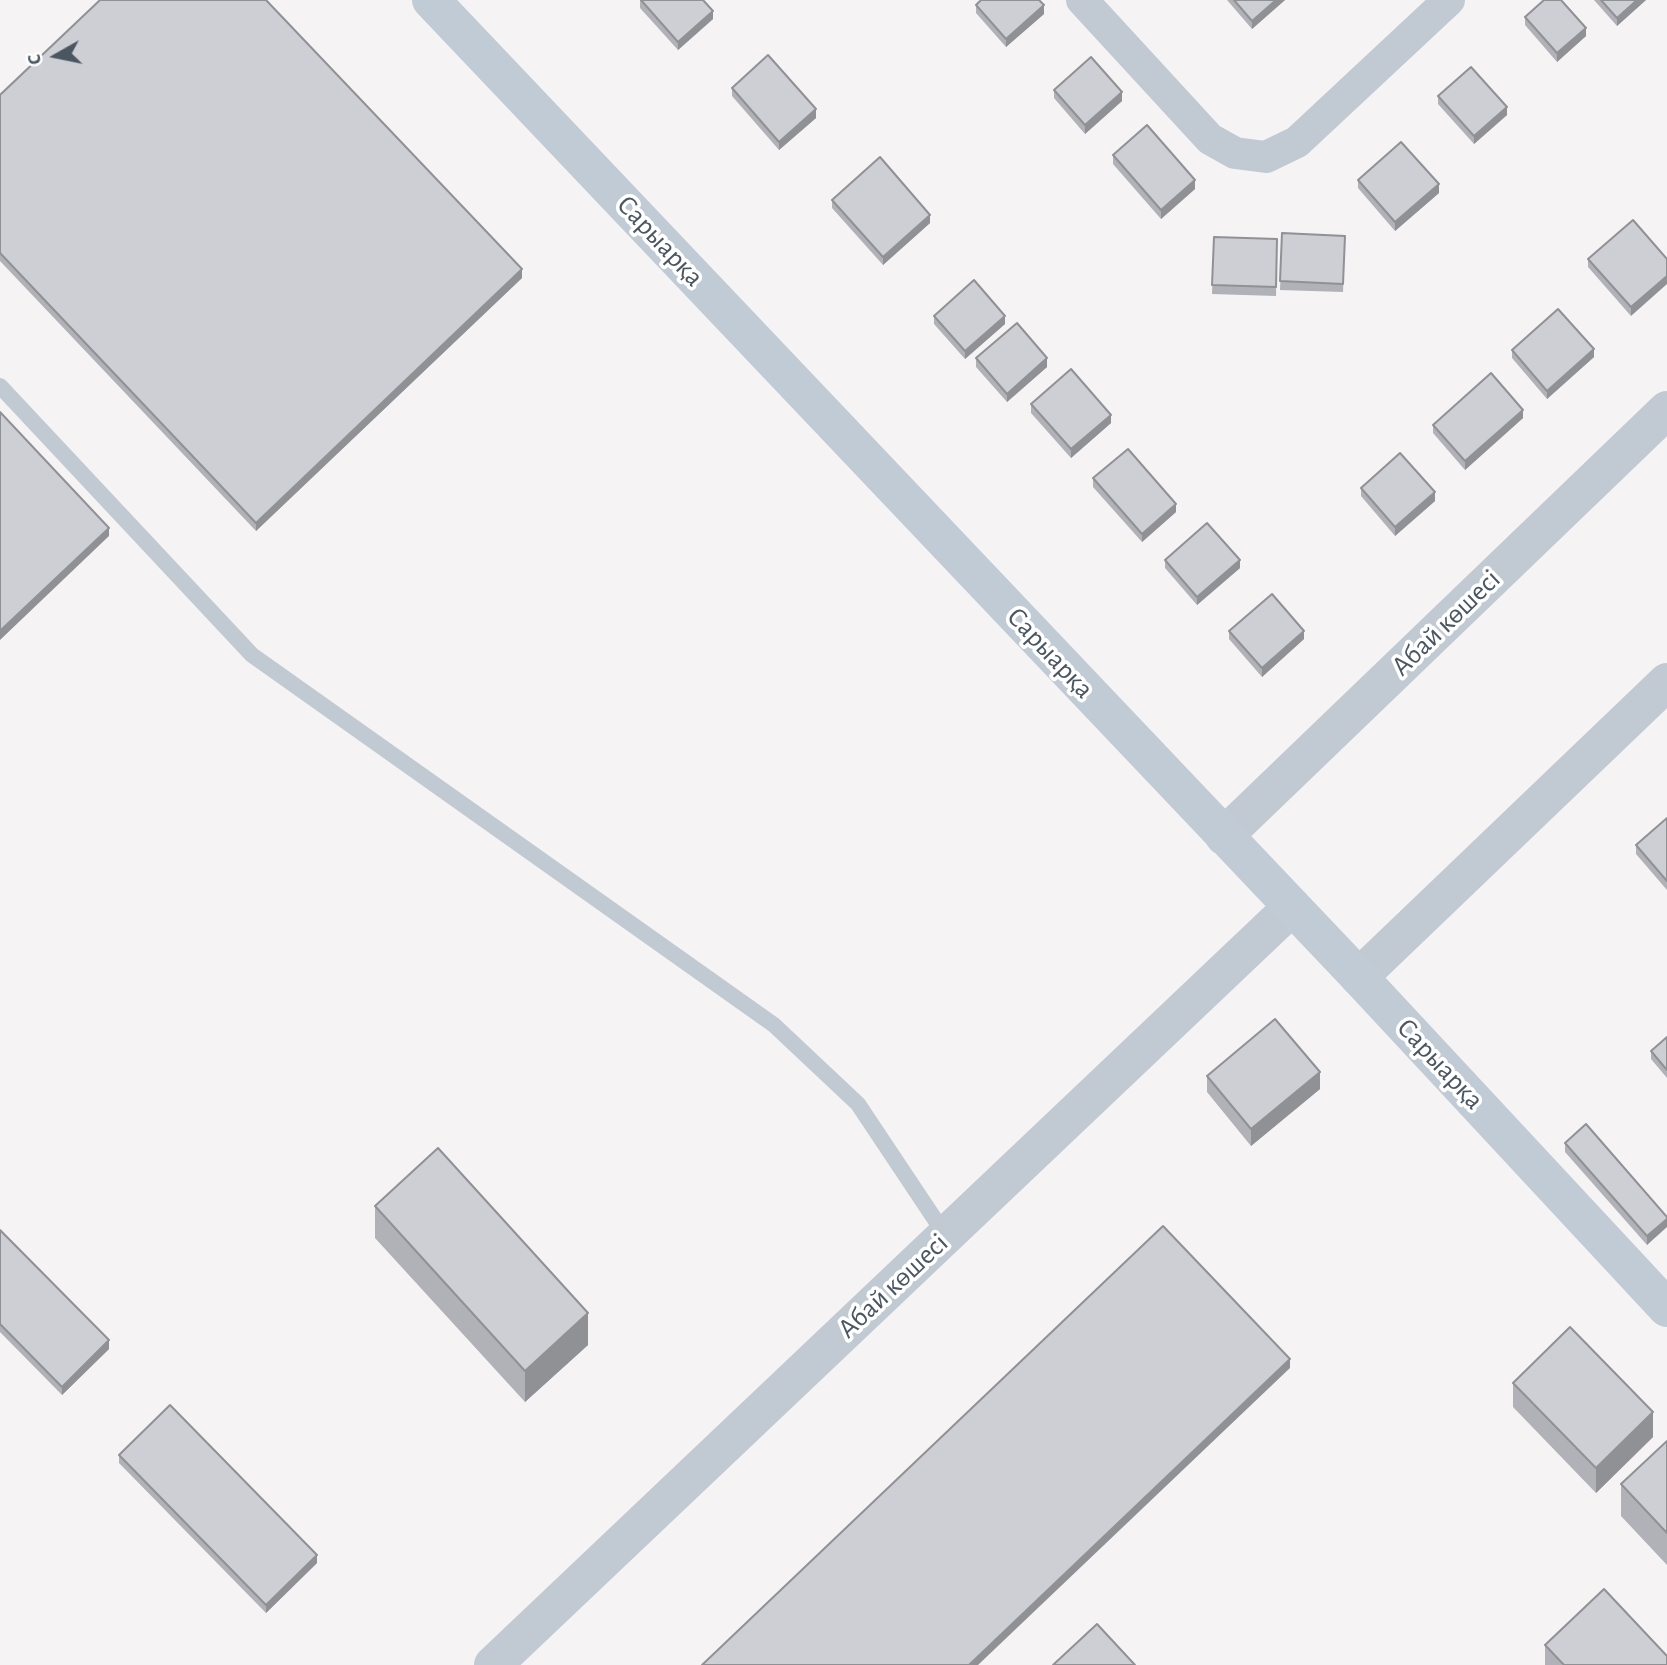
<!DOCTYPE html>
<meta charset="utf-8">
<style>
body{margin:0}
#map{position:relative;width:1667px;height:1665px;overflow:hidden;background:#f5f3f3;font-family:"Alegreya Sans",sans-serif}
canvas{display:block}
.north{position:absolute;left:21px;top:21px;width:70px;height:70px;-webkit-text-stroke:5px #fff;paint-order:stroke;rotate:261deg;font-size:19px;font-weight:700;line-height:28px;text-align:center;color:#4a5661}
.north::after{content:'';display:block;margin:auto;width:24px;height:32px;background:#4a5661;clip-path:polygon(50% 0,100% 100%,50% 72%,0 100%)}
</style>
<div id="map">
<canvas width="1667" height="1665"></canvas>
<div class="north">С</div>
</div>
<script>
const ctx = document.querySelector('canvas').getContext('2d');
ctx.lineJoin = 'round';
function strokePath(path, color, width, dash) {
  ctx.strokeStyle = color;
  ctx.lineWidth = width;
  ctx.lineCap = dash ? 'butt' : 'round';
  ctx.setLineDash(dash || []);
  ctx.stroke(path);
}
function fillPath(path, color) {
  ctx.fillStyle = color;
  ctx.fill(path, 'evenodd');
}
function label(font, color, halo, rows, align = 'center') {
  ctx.font = font + ' "Alegreya Sans",sans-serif';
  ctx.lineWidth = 7;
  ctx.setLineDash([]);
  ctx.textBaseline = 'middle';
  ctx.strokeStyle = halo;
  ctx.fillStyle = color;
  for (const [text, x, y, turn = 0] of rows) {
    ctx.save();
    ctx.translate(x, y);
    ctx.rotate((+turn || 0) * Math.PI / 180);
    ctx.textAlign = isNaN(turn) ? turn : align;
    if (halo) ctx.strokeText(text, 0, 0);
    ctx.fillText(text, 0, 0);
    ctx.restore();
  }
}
const service = new Path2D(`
 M0 386 252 655 774 1025 858 1104 946 1236`);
const minor = new Path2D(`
 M1082 0 1210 139 1235 153 1266 157 1297 142 1449 0`);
const tertiary = new Path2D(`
 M1224 836 1667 410
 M1359 977 1667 682
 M493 1665 1292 907`);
const secondary = new Path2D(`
 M431 0 1359 977 1667 1308`);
const wall = new Path2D(`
 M640 0 713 19 678 50 640 8Z
 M1227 0H1285L1252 29Z
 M1594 0H1646L1617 26Z
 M976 5 1044 14 1006 47 976 13Z
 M1525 17 1586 36 1557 62 1525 25Z
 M732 88 816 118 779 150 732 96Z
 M1054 90 1122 101 1085 134 1054 98Z
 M0 95 522 278 256 531 0 261Z
 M1438 96 1507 115 1474 144 1438 104Z
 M1113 155 1195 189 1161 219 1113 164Z
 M1358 180 1439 193 1395 231 1358 188Z
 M832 200 930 223 883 265 832 208Z
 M1633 220 1631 316 1588 267V259Z
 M1282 233 1345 236 1343 292 1280 290Z
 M1214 237 1277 239 1276 296 1212 294Z
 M934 316 1005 324 965 359 934 324Z
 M1512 350 1594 357 1547 399 1512 358Z
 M976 358 1047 367 1007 402 976 367Z
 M1031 404 1111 423 1071 458 1031 413Z
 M1523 418 1465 470 1433 433V425Z
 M1093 478 1176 512 1142 542 1093 487Z
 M1361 488 1435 501 1395 536 1361 496Z
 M1165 560 1240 568 1197 605 1165 568Z
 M1229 631 1304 639 1262 677 1229 639Z
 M1667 818V890L1636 854V845Z
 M1667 1037V1078L1651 1059V1051Z
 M1207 1076 1320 1089 1251 1146 1207 1092Z
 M1565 1143 1667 1217 1647 1245 1565 1152Z
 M375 1206 588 1345 525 1402 375 1238Z
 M0 1230 109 1349 62 1395 0 1332Z
 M1513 1383 1653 1437 1596 1493 1513 1407Z
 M1667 1441V1565L1621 1516V1484Z
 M119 1455 317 1563 266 1613 119 1463Z
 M1545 1645 1667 1665H1545Z`);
const shadedWall = new Path2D(`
 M1276 0H1285L1252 29V21Z
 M1637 0H1646L1617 26V18Z
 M1044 5V14L1006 47V39Z
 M713 11V19L678 50V42Z
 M1586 28V36L1557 62V53Z
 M1122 92V101L1085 134V125Z
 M1507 107V115L1474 144V136Z
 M816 109V118L779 150V142Z
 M1195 180V189L1161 219V210Z
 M1439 184V193L1395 231V222Z
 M930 215V223L883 265V257Z
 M522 269V278L256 531V523Z
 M1667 276V284L1631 316V307Z
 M1005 316V324L965 359V351Z
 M1594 349V357L1547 399V391Z
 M1047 358V367L1007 402V394Z
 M1523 410V418L1465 470V461Z
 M1111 415V423L1071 458V449Z
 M1435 492V501L1395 536V527Z
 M1176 504V512L1142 542V534Z
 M109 528V536L0 640V631Z
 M1240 560V568L1197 605V597Z
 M1304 631V639L1262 677V668Z
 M1320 1072V1089L1251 1146V1129Z
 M1667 1219V1227L1647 1245V1236Z
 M588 1313V1345L525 1402V1371Z
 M109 1340V1349L62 1395V1387Z
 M1290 1359V1368L978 1665H969Z
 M1653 1412V1437L1596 1493V1468Z
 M317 1555V1563L266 1613V1605Z`);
const building = new Path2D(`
 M100 0H266L522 269 256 523 0 253V95Z
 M641 0H703L713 11 678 42Z
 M981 0H1039L1044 5 1006 39 976 5Z
 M1234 0H1276L1252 21Z
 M1544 0H1561L1586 28 1557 53 1525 17Z
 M1601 0H1637L1617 18Z
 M768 55 816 109 779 142 732 88Z
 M1091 57 1122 92 1085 125 1054 90Z
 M1471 67 1507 107 1474 136 1438 96Z
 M1147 125 1195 180 1161 210 1113 155Z
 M1401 142 1439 184 1395 222 1358 180Z
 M880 157 930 215 883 257 832 200Z
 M1633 220 1667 259V276L1631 307 1588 259Z
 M1282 233 1345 236 1343 284 1280 281Z
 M1214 237 1277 239 1276 287 1212 285Z
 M974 280 1005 316 965 351 934 316Z
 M1558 309 1594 349 1547 391 1512 350Z
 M1017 323 1047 358 1007 394 976 358Z
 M1071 369 1111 415 1071 449 1031 404Z
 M1491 373 1523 410 1465 461 1433 425Z
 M0 412 109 528 0 631Z
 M1128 449 1176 504 1142 534 1093 478Z
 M1400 453 1435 492 1395 527 1361 488Z
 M1207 523 1240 560 1197 597 1165 560Z
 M1272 594 1304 631 1262 668 1229 631Z
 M1667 818V881L1636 845Z
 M1275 1019 1320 1072 1251 1129 1207 1076Z
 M1667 1037V1070L1651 1051Z
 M1586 1124 1667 1217V1219L1647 1236 1565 1143Z
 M438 1148 588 1313 525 1371 375 1206Z
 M1163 1226 1290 1359 969 1665H702Z
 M0 1230 109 1340 62 1387 0 1324Z
 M1570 1327 1653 1412 1596 1468 1513 1383Z
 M170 1405 317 1555 266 1605 119 1455Z
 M1667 1441V1533L1621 1484Z
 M1604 1589 1667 1656V1665H1564L1545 1645Z
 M1097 1624 1135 1665H1053Z`);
const streetNames = [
 ["Сарыарқа",660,241,47],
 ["Абай көшесі",1446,623,-44],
 ["Сарыарқа",1050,653,47],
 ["Сарыарқа",1440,1064,47],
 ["Абай көшесі",893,1286,-43]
];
strokePath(service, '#c1cad2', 16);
strokePath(minor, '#c1cad2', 32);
strokePath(tertiary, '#c1cad2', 38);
strokePath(secondary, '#c1cbd6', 38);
fillPath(wall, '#b0b2b7');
fillPath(shadedWall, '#909195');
fillPath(building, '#cdcfd5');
strokePath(building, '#909195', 2);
label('28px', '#4a5661', '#fff', streetNames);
</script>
